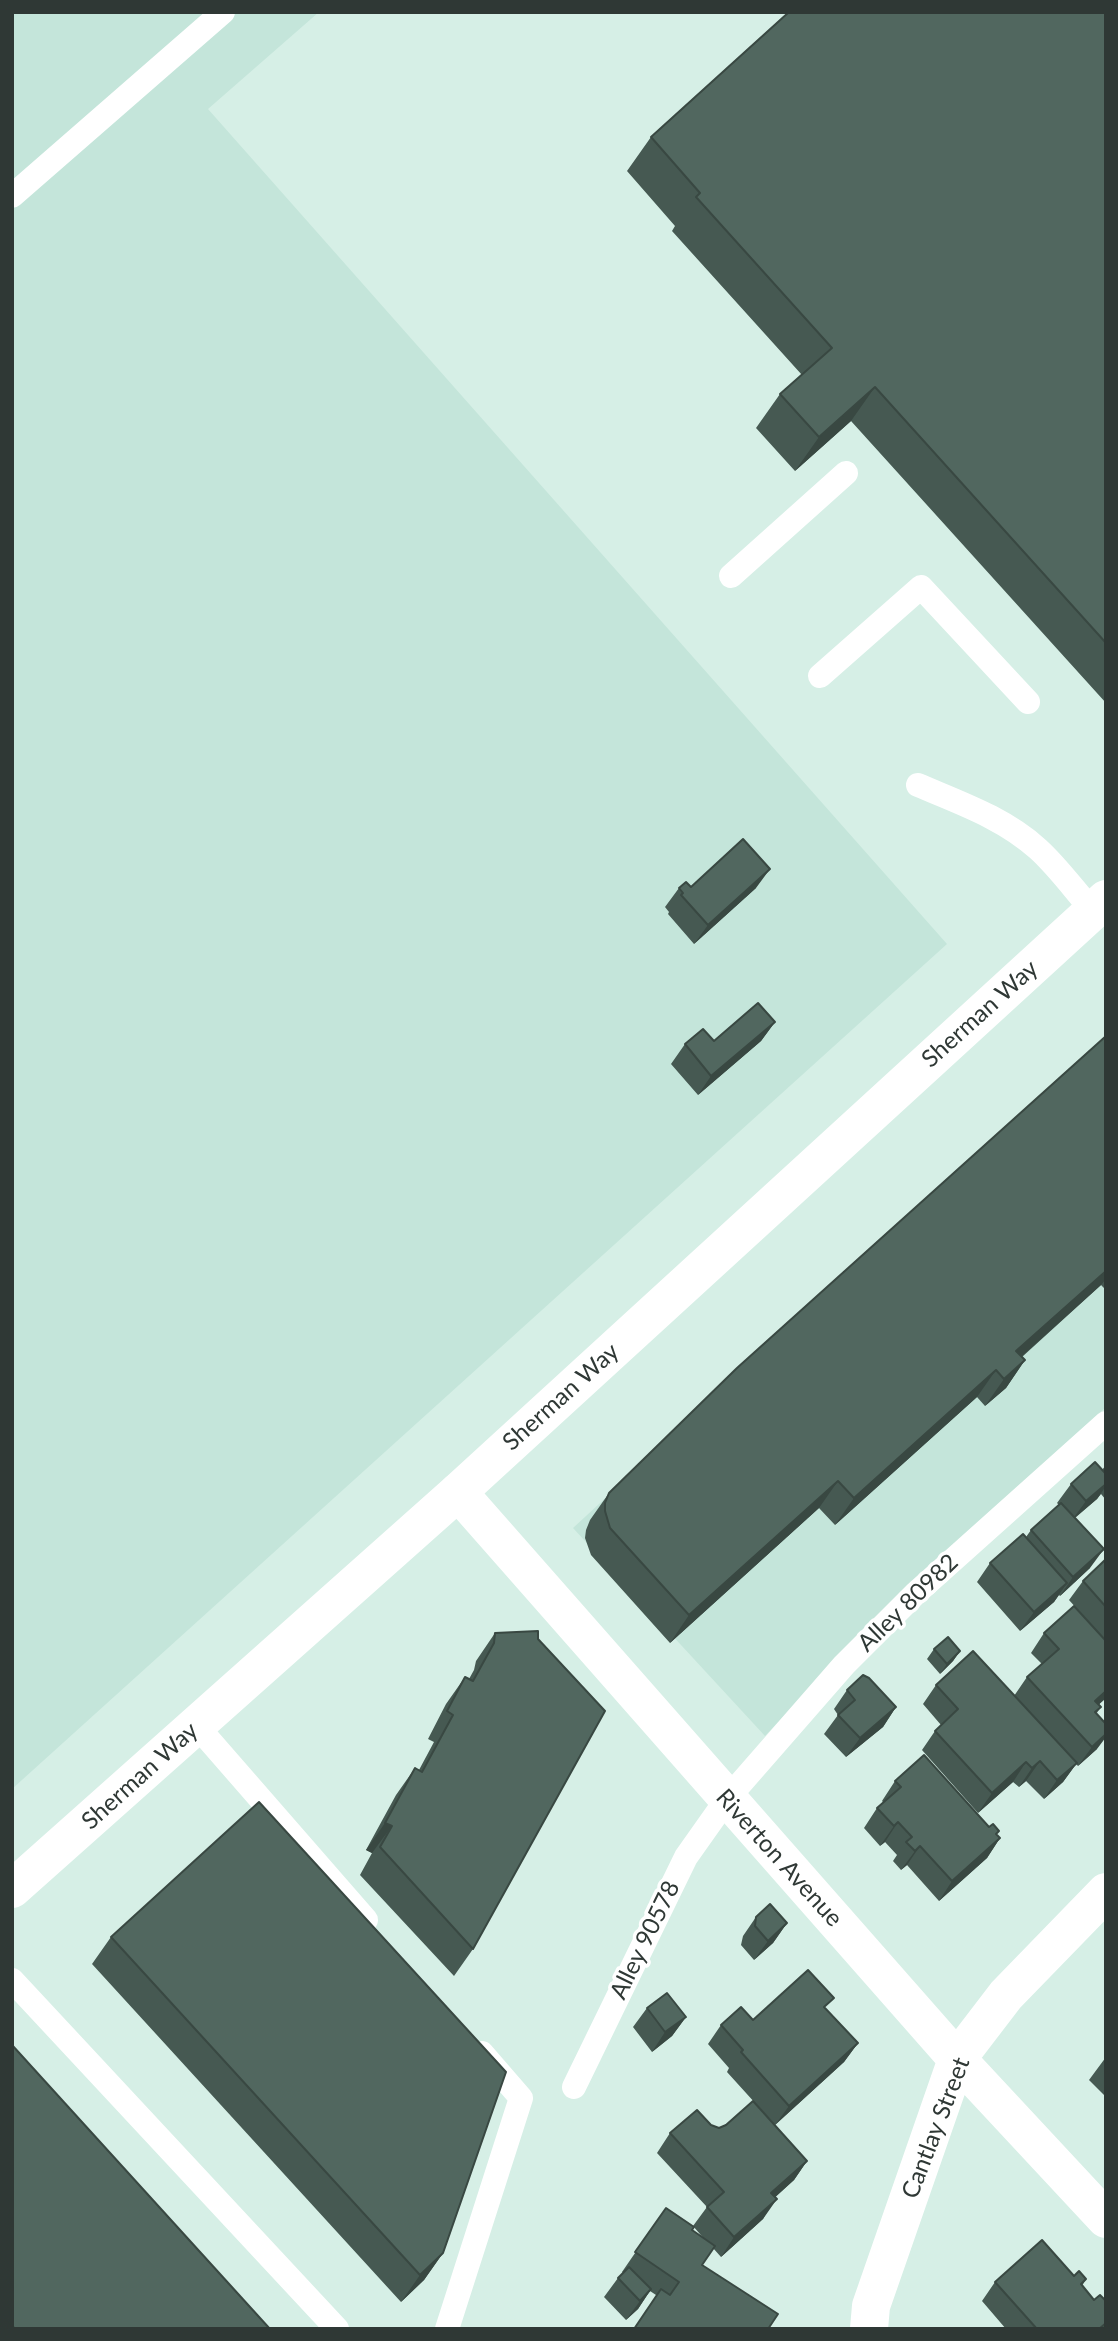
<!DOCTYPE html>
<style>
body{margin:0}
#map{position:relative;width:1118px;height:2341px;overflow:hidden;background:#d6efe6;font-family:Lato,sans-serif}
canvas{display:block}
.frame{position:absolute;inset:0;border:14px solid #2f3835;pointer-events:none}
</style>
<div id="map">
<canvas width="1118" height="2341"></canvas>
<div class="frame"></div>
</div>
<script>
const ctx = document.querySelector('canvas').getContext('2d');
ctx.lineJoin = 'round';
function fillPath(path, color) {
  ctx.fillStyle = color;
  ctx.fill(path, 'evenodd');
}
function strokePath(path, color, width, dash) {
  ctx.strokeStyle = color;
  ctx.lineWidth = width;
  ctx.lineCap = dash ? 'butt' : 'round';
  ctx.setLineDash(dash || []);
  ctx.stroke(path);
}
function label(font, color, halo, rows, align = 'center') {
  ctx.font = font + ' Lato,sans-serif';
  ctx.lineWidth = 7;
  ctx.setLineDash([]);
  ctx.textBaseline = 'middle';
  ctx.strokeStyle = halo;
  ctx.fillStyle = color;
  for (const [text, x, y, turn = 0] of rows) {
    ctx.save();
    ctx.translate(x, y);
    ctx.rotate((+turn || 0) * Math.PI / 180);
    ctx.textAlign = isNaN(turn) ? turn : align;
    if (halo) ctx.strokeText(text, 0, 0);
    ctx.fillText(text, 0, 0);
    ctx.restore();
  }
}
const built = new Path2D(`
 M12 12H319L208 109 947 944 12 1789Z
 M1106 1036V1407L906 1587 765 1736 573 1528Z`);
const lane = new Path2D(`
 M12 196 223 12
 M731 576 846 473
 M820 676 921 587 1028 702
 M918 785C960 803 1004 818 1038 849 1058 867 1075 891 1093 911
 M196 1725 366 1920
 M12 1980 337 2329
 M574 2087 686 1857 727 1799 844 1665 915 1594 1106 1423
 M447 2329 521 2098 482 2053`);
const street = new Path2D(`
 M458 1492 957 2059 1106 2219
 M869 2329 871 2306 957 2059 1006 1995 1106 1892`);
const primary = new Path2D(`
 M12 1889 458 1492 1106 899`);
const wall = new Path2D(`
 M1106 12V703L851 421 795 471 756 428 780 394 802 375 672 231 675 226 627 171 651 137Z
 M691 887 756 888 694 944 668 914 669 912 665 907 679 888Z
 M775 1022 761 1041 698 1095 671 1064 685 1044 714 1041Z
 M1106 1036V1290L1101 1285 1022 1357 1025 1360 1006 1388 985 1406 977 1397 835 1525 819 1508 670 1643 591 1555 585 1538 586 1530 590 1520 609 1493Z
 M1106 1465V1500L1101 1494 1097 1499 1075 1518 1090 1568 1060 1596 1059 1595 1054 1602 1020 1631 977 1582 990 1563 1026 1537 1031 1530 1059 1505 1057 1503 1071 1484 1102 1470Z
 M1106 1559V1698L1099 1704 1101 1707 1096 1714 1097 1749 1078 1766 1076 1764 1063 1782 1044 1799 1026 1781 1019 1787 1013 1782 978 1813 922 1750 935 1731 941 1725 923 1704 936 1685 1014 1696 1027 1677 1042 1664 1031 1653 1044 1633 1087 1620 1069 1600 1083 1581Z
 M495 1633 473 1949 454 1976 360 1875 372 1853 366 1850 396 1795 415 1768 419 1770 434 1742 428 1739 446 1704 465 1677 469 1679 474 1670 476 1661Z
 M934 1649 960 1651 953 1661 940 1674 927 1659Z
 M847 1690 896 1707 883 1727 846 1757 824 1734 838 1715 834 1709Z
 M895 1781 989 1827 999 1831 996 1834 1000 1838 987 1858 939 1901 907 1865 901 1870 893 1861 897 1855 885 1842 880 1846 864 1828 877 1808 884 1803 882 1801Z
 M756 1917 787 1923 773 1943 754 1960 741 1945 743 1936Z
 M111 1937 443 2253 424 2280 401 2302 92 1964Z
 M647 2008 686 2017 672 2036 652 2052 633 2027Z
 M826 2009 858 2043 844 2062 775 2125 727 2072 729 2068 708 2044 721 2025Z
 M1106 2057V2097L1089 2080Z
 M711 2125 807 2161 794 2180 775 2197 763 2219 721 2257 713 2248 702 2265 768 2329 656 2295 650 2291 638 2309 626 2320 604 2297 618 2278 623 2273 622 2272 666 2208 692 2230 706 2241 693 2226 707 2207 657 2153 670 2133Z
 M1074 2276 1086 2279 1082 2286 1106 2329H1006L982 2301 995 2282Z`);
const shadedWall = new Path2D(`
 M875 387 851 421 795 471 819 437Z
 M770 869 756 888 694 944 708 925Z
 M775 1022 761 1041 698 1095 711 1076Z
 M1106 1271V1279L1101 1285 1001 1375 1016 1351Z
 M1025 1360 1006 1388 985 1406 1004 1379Z
 M996 1370 977 1397 835 1525 854 1498Z
 M838 1481 819 1508 670 1643 689 1615Z
 M1106 1484V1486L1097 1499 1072 1520 1086 1501Z
 M1104 1549 1090 1568 1060 1596 1073 1577Z
 M1067 1583 1054 1602 1020 1631 1034 1612Z
 M960 1651 953 1661 940 1674 947 1664Z
 M1106 1691V1698L1082 1720 1095 1701Z
 M896 1707 883 1727 846 1757 860 1738Z
 M1106 1734V1737L1097 1749 1078 1766 1092 1747Z
 M1040 1761 1026 1781 1019 1787 1032 1768Z
 M1026 1762 1013 1782 978 1813 992 1793Z
 M1077 1763 1063 1782 1044 1799 1057 1780Z
 M898 1822 885 1842 880 1846 894 1826Z
 M385 1823 392 1826 372 1853 366 1850Z
 M1000 1838 987 1858 939 1901 952 1881Z
 M920 1846 907 1865 901 1870 915 1851Z
 M787 1923 773 1943 754 1960 768 1941Z
 M686 2017 672 2036 652 2052 665 2032Z
 M858 2043 844 2062 775 2125 789 2106Z
 M807 2161 794 2180 758 2213 771 2193Z
 M777 2199 763 2219 721 2257 734 2237Z
 M443 2253 424 2280 401 2302 420 2275Z
 M651 2289 638 2309 626 2320 640 2301Z`);
const building = new Path2D(`
 M789 12H1106V643L875 387 819 437 780 394 832 348 696 197 700 193 651 137Z
 M743 839 770 869 708 925 681 895 683 893 679 888 686 882 691 887Z
 M758 1003 775 1022 711 1076 685 1044 703 1029 714 1041Z
 M1106 1036V1271L1016 1351 1025 1360 1004 1379 996 1370 854 1498 838 1481 689 1615 610 1528 605 1511V1503L609 1493 737 1368Z
 M1095 1462 1106 1474V1484L1086 1501 1071 1484Z
 M1061 1503 1104 1549 1073 1577 1031 1530Z
 M1023 1534 1067 1583 1034 1612 990 1563Z
 M1106 1559V1607L1083 1581Z
 M1074 1606 1106 1641V1691L1095 1701 1101 1707 1095 1712 1106 1724V1734L1092 1747 1027 1677 1059 1649 1044 1633Z
 M538 1631V1639L605 1711 473 1949 380 1847 392 1826 385 1823 415 1768 422 1772 453 1715 447 1711 465 1677 473 1681 494 1643 495 1633Z
 M948 1637 960 1651 947 1664 934 1649Z
 M973 1651 1077 1763 1057 1780 1040 1761 1032 1768 1026 1762 992 1793 935 1731 958 1709 936 1685Z
 M863 1675 869 1678 896 1707 860 1738 838 1715 855 1700 847 1690Z
 M924 1755 989 1827 993 1824 999 1831 996 1834 1000 1838 952 1881 920 1846 915 1851 906 1842 912 1837 898 1822 894 1826 877 1808 901 1787 895 1781Z
 M259 1802 506 2072 443 2253 420 2275 111 1937Z
 M770 1904 787 1923 768 1941 755 1926 756 1917Z
 M808 1970 834 1998 824 2007 858 2043 789 2106 741 2052 743 2050 721 2025 741 2007 753 2020Z
 M667 1993 686 2017 665 2032 647 2008Z
 M12 2045 270 2329H15L12 2325Z
 M753 2101 807 2161 771 2193 777 2199 734 2237 707 2207 724 2192 670 2133 697 2110 711 2125 719 2128 726 2125Z
 M666 2208 694 2227 692 2230 715 2246 702 2265 778 2314 768 2329H634L661 2289 670 2295 679 2282 635 2252Z
 M1042 2240 1074 2276 1079 2271 1086 2279 1081 2284 1094 2300 1100 2295 1106 2301V2323L1099 2329H1037L995 2282Z
 M629 2267 651 2289 640 2301 618 2278Z`);
const streetNames = [
 ["Sherman Way",980,1014,-42],
 ["Sherman Way",561,1397,-42],
 ["Alley 80982",908,1603,-44],
 ["Sherman Way",140,1776,-42],
 ["Riverton Avenue",779,1858,48],
 ["Alley 90578",645,1940,-64],
 ["Cantlay Street",936,2128,-69]
];
fillPath(built, '#c4e5da');
strokePath(lane, '#fff', 24);
strokePath(street, '#fff', 38);
strokePath(primary, '#fff', 38);
fillPath(wall, '#465952');
fillPath(shadedWall, '#394842');
fillPath(building, '#51675f');
strokePath(building, '#394842', 2);
label('24px', '#2f3835', '#fff', streetNames);
</script>
